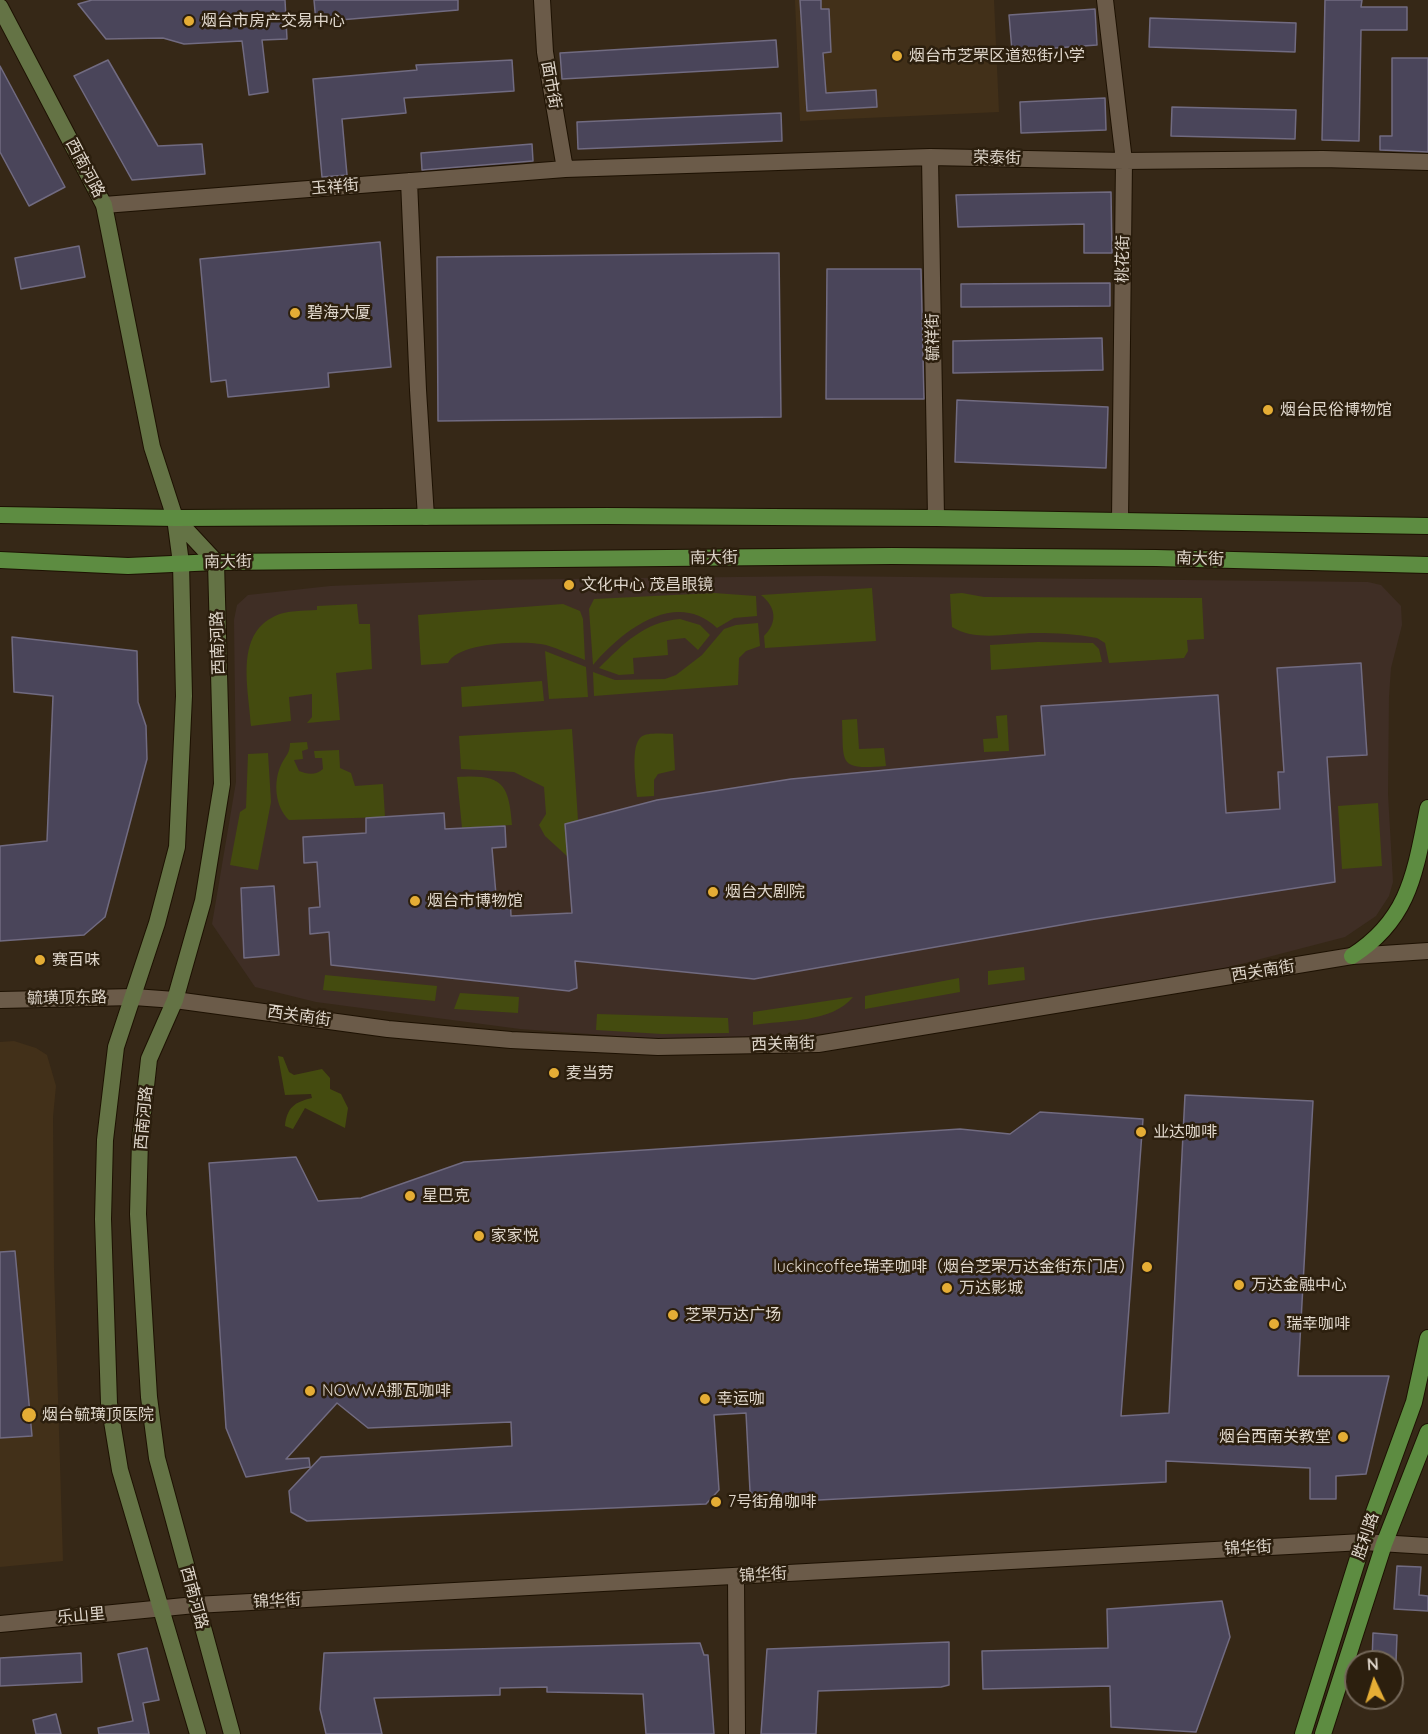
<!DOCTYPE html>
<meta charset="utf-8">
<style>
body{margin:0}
#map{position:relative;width:1428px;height:1734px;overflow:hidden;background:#362817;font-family:Quicksand,sans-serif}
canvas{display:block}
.north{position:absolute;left:1344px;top:1650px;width:60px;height:60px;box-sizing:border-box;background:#2c1f0e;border:2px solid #74685a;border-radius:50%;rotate:356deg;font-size:16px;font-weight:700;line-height:24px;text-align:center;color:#dfd6cb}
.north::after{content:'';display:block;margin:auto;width:21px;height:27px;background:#e5ad35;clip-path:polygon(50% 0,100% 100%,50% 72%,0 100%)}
</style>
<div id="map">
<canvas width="1428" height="1734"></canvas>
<div class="north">N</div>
</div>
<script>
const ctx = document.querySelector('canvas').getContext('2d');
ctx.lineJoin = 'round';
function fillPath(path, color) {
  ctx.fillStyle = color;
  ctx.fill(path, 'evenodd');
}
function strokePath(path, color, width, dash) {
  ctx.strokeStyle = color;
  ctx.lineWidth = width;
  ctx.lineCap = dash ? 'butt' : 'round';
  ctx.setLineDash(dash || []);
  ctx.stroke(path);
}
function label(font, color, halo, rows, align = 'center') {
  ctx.font = font + ' Quicksand,"Noto Sans SC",sans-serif';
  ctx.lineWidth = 5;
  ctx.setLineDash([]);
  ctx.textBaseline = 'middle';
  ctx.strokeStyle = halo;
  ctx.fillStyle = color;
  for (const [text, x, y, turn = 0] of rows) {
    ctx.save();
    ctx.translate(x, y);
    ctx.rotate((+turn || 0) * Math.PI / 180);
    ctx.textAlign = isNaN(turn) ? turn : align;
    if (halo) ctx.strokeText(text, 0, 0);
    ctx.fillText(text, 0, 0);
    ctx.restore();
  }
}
const commercial = new Path2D(`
 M822 576 1368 582 1381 585 1401 606 1402 625 1391 668 1389 697 1388 794 1393 882 1389 896 1376 916 1345 937 1199 975 836 1033 686 1041 520 1029 316 1002 255 987 212 924 236 782 234 620 237 605 248 595 330 586 480 580Z`);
const built = new Path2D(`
 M795 0H994L999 112 800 121Z
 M14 1041 36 1048 47 1055 56 1086 53 1117 54 1269 63 1561 0 1567V1042Z`);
const green = new Path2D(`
 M872 588 876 641 765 648 764 636C778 622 776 607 761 595Z
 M714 593 756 596 757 616 734 618 717 628C675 588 621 632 593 665L589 609 594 599Z
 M962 593 984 597 1202 598 1204 639 1187 640 1188 651 1184 658 1109 663 1105 643 1097 638C1077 634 1056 633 1036 633 1009 633 976 642 952 627L950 594Z
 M357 604 359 624H370L372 669 336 673 340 720 307 723 312 717V694L289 697 291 721 251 726C249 689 234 635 275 616 287 610 303 611 317 610V606Z
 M563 604 580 611 583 619 585 660C572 655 559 649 546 645 524 640 458 642 448 663L421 665 418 615Z
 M680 619 700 625 710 635 698 650 685 638 667 640 668 655 633 658 634 674 619 675 599 668C623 644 644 622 680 619Z
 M758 623 760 646 746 651 739 658 738 685 594 696 593 672 615 680 665 679 676 675 702 655 724 629 736 625Z
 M1038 642 1093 643 1099 649 1102 662 991 670 990 645Z
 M545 651 586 667 588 697 549 699Z
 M542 681 544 701 462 707 461 687Z
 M1007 715 1009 751 984 752 983 739 998 738 996 716Z
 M857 719 859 749 884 748 886 766C837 770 844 764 842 720Z
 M572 729 578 820 566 824 568 857 545 836 539 825 546 814 544 787 514 772 461 769 459 736Z
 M673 734 675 770 658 774 654 780V796L637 797C636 784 630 746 641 737 647 732 665 734 673 734Z
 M307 742 308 749 302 751 303 759 294 760 299 771C307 774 315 776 323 769L322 758H315L314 751 339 750 340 768 351 773 355 786 383 784 385 817 289 820C275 807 273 782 281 765 285 756 290 754 290 743Z
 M268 753 271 802 258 870 230 865 240 812 246 808 248 754Z
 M457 777C502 774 509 783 512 825L462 828Z
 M1378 803 1382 866 1342 869 1338 806Z
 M1024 967 1025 980 988 985V971Z
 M325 975 437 986 435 1001 323 990Z
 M959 978 960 992 865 1009V996Z
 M460 993 519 997 518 1013 454 1009Z
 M853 997C832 1023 785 1020 753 1025V1012Z
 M597 1014 728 1018 729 1033 662 1034 596 1030Z
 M278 1056 283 1057 289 1072 294 1075 322 1069 330 1078V1089L341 1094 348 1108 345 1128 305 1108 293 1129 285 1126C287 1107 295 1102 312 1098L311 1094 285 1095Z`);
const building = new Path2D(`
 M92 0H285L287 39 262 40 268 92 249 95 242 41 184 44 163 38 106 39 78 4Z
 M314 0H458V10L316 22Z
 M800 0H821V9H829L831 52 823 53 826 93 876 90 877 107 807 111Z
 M1325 0H1362L1361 7H1407V30H1361L1359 141 1322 140Z
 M1095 9 1097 45 1012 51 1009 15Z
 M1150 18 1296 23 1295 52 1149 47Z
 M776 40 778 67 562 79 560 53Z
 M1392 58H1428V152L1380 150V136H1392Z
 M108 60 158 146 202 144 205 174 132 180 74 76Z
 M512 60 514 91 404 98 406 113 342 119 347 175 322 177 313 79 417 70 416 65Z
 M0 66 65 187 29 206 0 152Z
 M1105 98 1106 130 1021 133 1020 102Z
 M1172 107 1296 110 1295 139 1171 136Z
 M781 113 782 141 578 149 577 122Z
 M532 144 533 161 422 170 421 153Z
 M1111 192 1112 253H1084V224L958 227 956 195Z
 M380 242 391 367 328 373 329 387 228 397 226 380 211 382 200 259Z
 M79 246 85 277 21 289 15 258Z
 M779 253 781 417 438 421 437 257Z
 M827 269H921L924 399H826Z
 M1110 283V306L961 307V284Z
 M1102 338 1103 370 953 373V341Z
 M957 400 1108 407 1106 468 955 462Z
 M12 637 137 651 138 702 146 726 147 759 105 917 84 935 0 941V846L47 841 53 696 14 692Z
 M1361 663 1367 755 1327 757 1335 882 1089 920 754 979 575 961 577 988 569 991 331 965 329 932 310 934 309 908 320 907 317 862 304 863 303 837 366 833V818L444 813 445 829 505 826 506 847 492 848 496 895 510 894 511 916 572 913 565 824 657 800 791 779 1045 755 1041 706 1218 695 1226 813 1280 809 1278 772H1284L1277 668Z
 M274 886 279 955 244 958 241 888Z
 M1185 1095 1313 1101 1298 1376H1389L1366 1474 1336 1476V1499H1310V1468L1166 1461V1482L761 1503 750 1491 746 1413 714 1415 719 1490 706 1504 307 1521 291 1512 289 1491 321 1457 512 1446 511 1422 368 1428 337 1403 286 1459 309 1458 310 1467 246 1477 226 1428 209 1163 296 1157 318 1201 361 1198 464 1162 960 1129 1010 1134 1040 1112 1143 1119 1121 1416 1169 1413Z
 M15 1251 32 1436 0 1438V1252Z
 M1397 1566 1421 1567 1419 1595 1428 1596V1611L1394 1609Z
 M1222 1601 1230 1637 1196 1732 1111 1727 1110 1686 983 1689 982 1651 1108 1648 1107 1609Z
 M1373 1633 1397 1635 1396 1662H1372Z
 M949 1642V1685L941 1687 818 1691 816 1734H761L767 1649Z
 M700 1643 704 1655H708L714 1734H646L643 1694 547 1692V1687L500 1688V1695L374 1698 382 1734H326L320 1709 324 1653Z
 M147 1648 159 1700 143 1703 149 1734H99L98 1728 133 1721 118 1654Z
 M81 1653 82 1682 0 1686V1658Z
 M56 1714 61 1734H36L33 1720Z`);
const minor = new Path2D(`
 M542 0 545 52 565 169
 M1105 0 1124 161 1120 520
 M930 157 936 518
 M409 181 418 390 426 517
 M104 205 565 169 930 157 1124 161 1323 159 1428 162
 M1363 1542 1428 1546
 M736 1576 737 1734`);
const tertiary = new Path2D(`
 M0 1000 134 997 175 1000 388 1029 511 1040 658 1047 818 1044 1352 956 1428 951
 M0 1624 195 1605 1363 1542`);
const secondary = new Path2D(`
 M0 7 104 205 152 447 175 518 181 563 184 696 177 847 157 923 116 1047 105 1140 103 1219 109 1403 120 1470 198 1734
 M175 518 216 562 222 784 203 901 175 1000 149 1059 140 1140 138 1214 149 1397 157 1458 232 1734`);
const primary = new Path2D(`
 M0 515 175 518 607 516 936 518 1428 526
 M0 560 128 566 216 562 892 556 1156 558 1428 565
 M1352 956C1410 919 1415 872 1428 808
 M1303 1734 1363 1542 1414 1402 1428 1338
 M1323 1734 1384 1544 1428 1432`);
const markers = [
 [189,21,6,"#e5ad35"],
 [897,56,6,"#e5ad35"],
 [295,313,6,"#e5ad35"],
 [1268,410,6,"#e5ad35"],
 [569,585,6,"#e5ad35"],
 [713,892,6,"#e5ad35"],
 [415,901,6,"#e5ad35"],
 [40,960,6,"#e5ad35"],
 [554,1073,6,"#e5ad35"],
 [1141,1132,6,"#e5ad35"],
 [410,1196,6,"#e5ad35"],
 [479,1236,6,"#e5ad35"],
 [1147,1267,6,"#e5ad35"],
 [1239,1285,6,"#e5ad35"],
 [947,1288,6,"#e5ad35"],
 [673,1315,6,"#e5ad35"],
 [1274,1324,6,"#e5ad35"],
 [310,1391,6,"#e5ad35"],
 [705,1399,6,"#e5ad35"],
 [29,1415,8,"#e5ad35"],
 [1343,1437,6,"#e5ad35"],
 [716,1502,6,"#e5ad35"]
];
const poiNames = [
 ["烟台市房产交易中心",201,21],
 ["烟台市芝罘区道恕街小学",909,56],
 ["碧海大厦",307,313],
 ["烟台民俗博物馆",1280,410],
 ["文化中心 茂昌眼镜",581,585],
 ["烟台大剧院",725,892],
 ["烟台市博物馆",427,901],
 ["赛百味",52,960],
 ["麦当劳",566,1073],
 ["业达咖啡",1153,1132],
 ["星巴克",422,1196],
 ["家家悦",491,1236],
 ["luckincoffee瑞幸咖啡（烟台芝罘万达金街东门店）",1135,1267,"right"],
 ["万达金融中心",1251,1285],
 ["万达影城",959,1288],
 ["芝罘万达广场",685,1315],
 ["瑞幸咖啡",1286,1324],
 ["NOWWA挪瓦咖啡",322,1391],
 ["幸运咖",717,1399],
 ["烟台毓璜顶医院",42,1415],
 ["烟台西南关教堂",1331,1437,"right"],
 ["7号街角咖啡",728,1502]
];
const streetNames = [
 ["面市街",551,85,80],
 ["荣泰街",997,158,1],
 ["西南河路",85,168,62],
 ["玉祥街",335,187,-5],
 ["桃花街",1123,259,-89],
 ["毓祥街",933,337,-91],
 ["南大街",714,558,-1],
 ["南大街",1200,559,2],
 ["南大街",228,562,-1],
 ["西南河路",218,643,-92],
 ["西关南街",1263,971,-9],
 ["毓璜顶东路",67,998,-1],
 ["西关南街",299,1016,8],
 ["西关南街",783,1044,-2],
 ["西南河路",144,1118,-85],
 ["胜利路",1366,1536,-71],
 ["锦华街",1248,1548,-3],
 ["锦华街",763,1575,-3],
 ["西南河路",194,1598,75],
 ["锦华街",277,1601,-3],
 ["乐山里",81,1616,-5]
];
fillPath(commercial, '#3f2e25');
fillPath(built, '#423019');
fillPath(green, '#444b0f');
fillPath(building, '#4a455a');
strokePath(building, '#716b81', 1.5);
strokePath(minor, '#1d1102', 18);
strokePath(tertiary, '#1d1102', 18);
strokePath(secondary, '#1d1102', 18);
strokePath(primary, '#1d1102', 18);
strokePath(minor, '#6b5b49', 16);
strokePath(tertiary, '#6b5b49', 16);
strokePath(secondary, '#647345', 16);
strokePath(primary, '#5d8c41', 16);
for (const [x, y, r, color] of markers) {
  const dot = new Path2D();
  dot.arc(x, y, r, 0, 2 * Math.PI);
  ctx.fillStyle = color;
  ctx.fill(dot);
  strokePath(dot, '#2c1f0e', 2);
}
label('16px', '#dfd6cb', '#2c1f0e', poiNames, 'left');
label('16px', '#dfd6cb', '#2c1f0e', streetNames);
</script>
